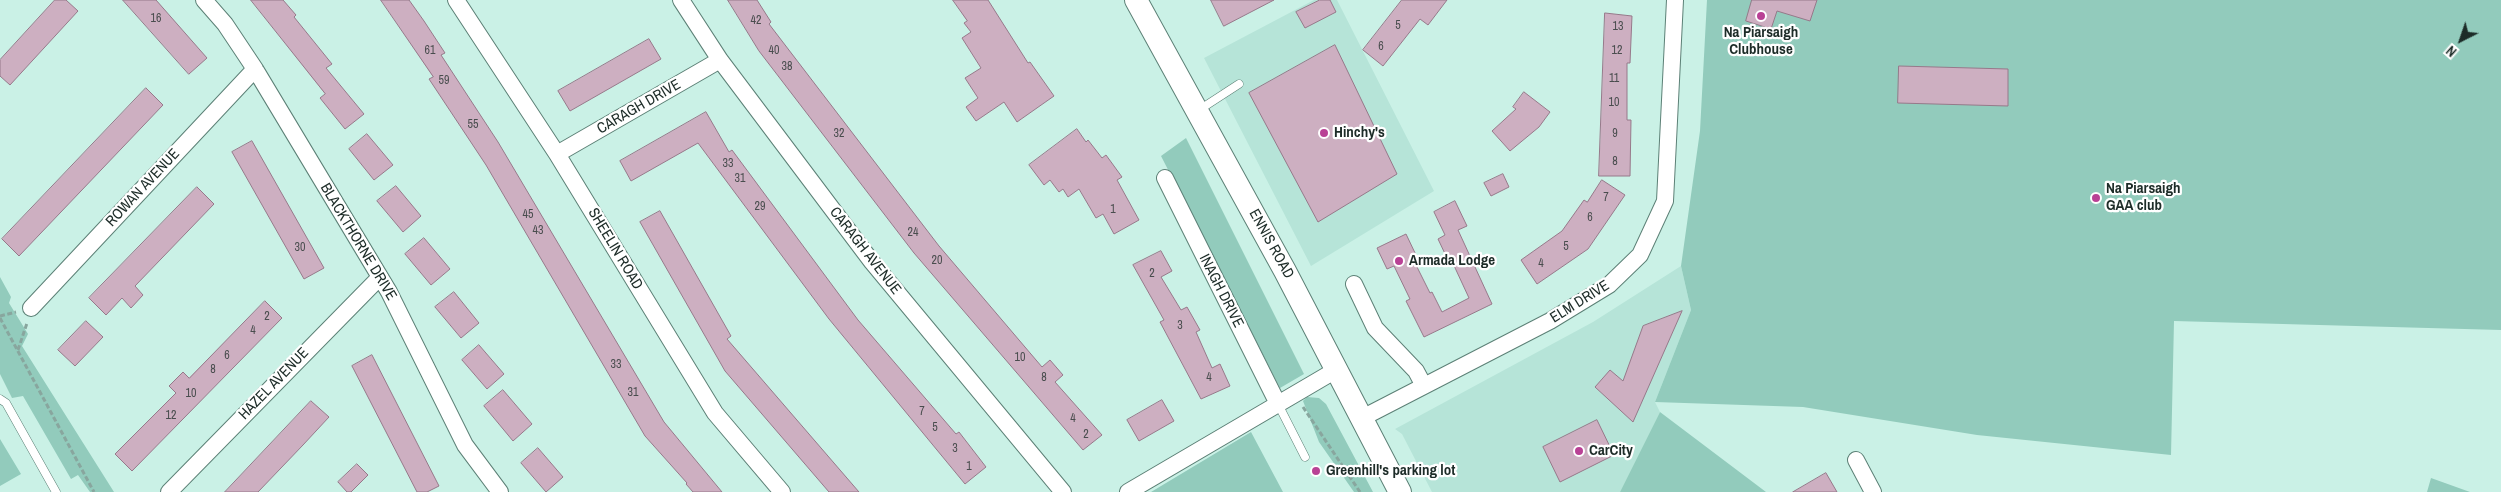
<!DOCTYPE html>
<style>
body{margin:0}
#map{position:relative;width:2501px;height:492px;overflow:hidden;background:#caf1e6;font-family:"Archivo Narrow",sans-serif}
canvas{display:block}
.north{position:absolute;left:2436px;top:15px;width:50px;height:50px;-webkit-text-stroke:4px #fff;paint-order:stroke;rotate:221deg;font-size:14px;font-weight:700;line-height:20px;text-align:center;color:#1d2c28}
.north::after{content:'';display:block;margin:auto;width:18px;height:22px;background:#1d2c28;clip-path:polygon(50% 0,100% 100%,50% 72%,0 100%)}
</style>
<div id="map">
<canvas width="2501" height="492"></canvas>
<div class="north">N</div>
</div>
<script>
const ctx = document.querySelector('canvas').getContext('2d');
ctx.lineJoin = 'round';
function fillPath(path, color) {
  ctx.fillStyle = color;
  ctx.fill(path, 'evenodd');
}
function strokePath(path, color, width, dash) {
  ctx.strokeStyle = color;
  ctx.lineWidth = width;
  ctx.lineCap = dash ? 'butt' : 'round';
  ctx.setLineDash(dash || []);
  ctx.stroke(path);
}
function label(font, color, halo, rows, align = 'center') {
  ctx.font = font + ' "Archivo Narrow",sans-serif';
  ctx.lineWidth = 4.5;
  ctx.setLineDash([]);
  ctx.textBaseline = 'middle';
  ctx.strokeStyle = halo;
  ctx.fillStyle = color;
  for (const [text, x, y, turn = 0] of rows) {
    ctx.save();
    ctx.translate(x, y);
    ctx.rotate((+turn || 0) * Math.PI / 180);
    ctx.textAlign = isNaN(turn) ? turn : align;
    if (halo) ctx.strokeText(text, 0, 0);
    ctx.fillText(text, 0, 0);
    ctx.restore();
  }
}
const built = new Path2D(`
 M1314 0H1337L1434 191 1311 266 1204 58Z
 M1681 266 1691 310 1655 402 1660 412 1620 492H1432L1402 434 1395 429 1593 322Z`);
const green = new Path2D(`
 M1707 0H2501V330L2174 321 2171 455 1977 435 1803 407 1655 402 1691 310 1681 266 1700 131Z
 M1186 138 1304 374 1280 388 1161 156Z
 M0 277 11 297 9 303 28 334 22 346 114 492H90L78 475 71 479 23 396 12 398 0 374Z
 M1307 397 1319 398 1326 404 1373 492H1354L1319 442 1303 401Z
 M1660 412 1766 492H1620Z
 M1251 432 1283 492H1151Z
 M0 439 21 474 0 486Z
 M2431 478 2470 492H2427Z`);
const building = new Path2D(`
 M55 0H66L78 11 10 85 0 76V60Z
 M123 0H156L207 58 189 74Z
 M251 0H283L296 15 294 17 332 64 326 68 364 114 345 129 320 98 325 94Z
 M381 0H409L424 21 445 53 441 55 498 142 664 422 722 492H693L686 484 687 483 645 436 486 165 429 79 433 77Z
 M728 0H757L771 22 769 24 939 246 1042 367 1050 360 1063 375 1055 382 1102 435 1083 450 914 253 759 51Z
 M953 0H988L1028 63 1030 62 1054 96 1017 122 1004 102 976 121 966 107 978 98 965 78 981 68 962 38 971 32 964 23 967 21Z
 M1211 0H1274L1224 26Z
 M1320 0H1330L1336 12 1305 28 1296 12Z
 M1402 0H1447L1428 25 1420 19 1383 66 1363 50Z
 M1752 0H1817L1810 21 1777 11 1771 29 1746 21Z
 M1605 13 1632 16 1630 63H1627V120H1631L1630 176H1599Z
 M649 39 661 59 570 111 558 91Z
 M1335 45 1397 174 1318 222 1249 93Z
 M1899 66 2008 69V106L1898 103Z
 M146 88 163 105 19 256 2 239Z
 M1524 92 1550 112 1539 127 1510 151 1492 131 1516 109 1513 107Z
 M706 112 729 152 732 150 858 320 956 434 959 432 986 467 965 484 829 319 698 143 631 181 620 161Z
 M1077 129 1086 142 1088 140 1102 158 1106 155 1122 177 1117 180 1139 220 1114 234 1103 214 1096 218 1079 189 1068 197 1063 189 1059 192 1050 180 1044 185 1029 165Z
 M367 134 393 165 374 180 349 149Z
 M252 141 324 268 304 279 232 152Z
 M1503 174 1509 187 1491 196 1484 183Z
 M1602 180 1625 195 1588 249 1537 284 1521 260 1562 231 1584 200 1587 202Z
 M396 186 421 216 403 232 377 201Z
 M197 187 214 204 135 286 143 295 131 308 122 298 106 315 89 298Z
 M1455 201 1467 226 1458 230 1492 304 1424 337 1406 301 1410 299 1394 266 1387 269 1377 248 1406 234 1416 255 1412 257 1430 293 1432 292 1442 312 1469 298 1450 257 1447 258 1438 239 1445 235 1434 212Z
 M660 211 731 336 727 339 859 492H829L725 371 640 222Z
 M424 238 450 269 431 285 405 254Z
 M1161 251 1172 271 1161 277 1181 310 1187 307 1200 330 1196 332 1212 368 1220 364 1230 386 1201 399 1160 322 1164 320 1133 265Z
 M454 292 479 323 461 338 435 307Z
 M265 301 282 318 132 471 115 454 176 393 169 386 183 372 189 378Z
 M1682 311 1633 422 1595 387 1610 370 1623 381 1643 326Z
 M86 321 103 337 75 366 58 350Z
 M479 345 504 374 487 389 462 360Z
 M372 355 439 486 427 492H417L352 366Z
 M503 390 532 424 513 441 484 406Z
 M1162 400 1174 421 1139 441 1127 420Z
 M311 401 329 417 303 445 258 492H225Z
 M1597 420 1614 455 1560 482 1543 447Z
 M538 448 563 477 546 492 521 463Z
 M357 464 368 475 351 492H347L338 482Z
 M1826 473 1837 492H1793Z`);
const path = new Path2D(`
 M0 316 16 312
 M0 318 94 492
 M18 350 27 323
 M1303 407 1360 492`);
const lane = new Path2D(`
 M1199 110 1239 84
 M0 399 6 403 56 492
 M1278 404 1305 457`);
const street = new Path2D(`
 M204 0 225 24 255 69 389 292 465 445 500 492
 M456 0 557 154 715 413 782 492
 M681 0 720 60 872 262 1063 492
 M557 154 720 60
 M1165 178 1278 404
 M1354 284 1375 328 1416 371 1424 386
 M31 308 255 69
 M1362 418 1550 321 1609 285 1640 255 1665 201 1675 0
 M1856 460 1873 492
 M169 492 380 277
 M1128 492 1336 370`);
const secondary = new Path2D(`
 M1136 0 1285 271 1400 492`);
const markers = [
 [1761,16,5,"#b94195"],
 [1324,133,5,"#b94195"],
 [2096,198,5,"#b94195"],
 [1399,261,5,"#b94195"],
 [1579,451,5,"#b94195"],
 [1316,471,5,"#b94195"]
];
const numberNames = [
 ["16",156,19],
 ["42",756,21],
 ["5",1398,26],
 ["13",1618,27],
 ["6",1381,47],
 ["61",430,51],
 ["40",774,51],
 ["12",1617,51],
 ["38",787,67],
 ["11",1614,79],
 ["59",444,81],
 ["10",1614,103],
 ["55",473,125],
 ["32",839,134],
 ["9",1615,134],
 ["8",1615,162],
 ["33",728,164],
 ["31",740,179],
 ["7",1606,198],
 ["29",760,207],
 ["1",1113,210],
 ["45",528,215],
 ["6",1590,218],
 ["43",538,231],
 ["24",913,233],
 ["5",1566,247],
 ["30",300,248],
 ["20",937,261],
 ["4",1541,264],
 ["2",1152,274],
 ["2",267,317],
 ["3",1180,326],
 ["4",253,331],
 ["6",227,356],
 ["10",1020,358],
 ["33",616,365],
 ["8",213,370],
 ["8",1044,378],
 ["4",1209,378],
 ["31",633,393],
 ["10",191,394],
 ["7",922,412],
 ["12",171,416],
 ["4",1073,419],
 ["5",935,428],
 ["2",1086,435],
 ["3",955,449],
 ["1",969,467]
];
const poiNames = [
 ["Na Piarsaigh",1761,33,"center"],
 ["Clubhouse",1761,50,"center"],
 ["Hinchy's",1334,133],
 ["Na Piarsaigh",2106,189],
 ["GAA club",2106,206],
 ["Armada Lodge",1409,261],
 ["CarCity",1589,451],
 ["Greenhill's parking lot",1326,471]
];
const streetNames = [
 ["CARAGH DRIVE",639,107,-30],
 ["ROWAN AVENUE",143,188,-47],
 ["BLACKTHORNE DRIVE",358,242,59],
 ["ENNIS ROAD",1271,244,61],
 ["SHEELIN ROAD",615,249,59],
 ["CARAGH AVENUE",865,251,52],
 ["INAGH DRIVE",1221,291,63],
 ["ELM DRIVE",1580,302,-32],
 ["HAZEL AVENUE",274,384,-46]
];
fillPath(built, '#b6e4d8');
fillPath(green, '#92cbbc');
fillPath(building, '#cdafc1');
strokePath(building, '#96798a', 1);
strokePath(lane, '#5c8076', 9);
strokePath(street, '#5c8076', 18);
strokePath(secondary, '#5c8076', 24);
strokePath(path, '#88a69e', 3, [5, 2.5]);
strokePath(lane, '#fff', 8);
strokePath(street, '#fff', 16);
strokePath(secondary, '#fff', 22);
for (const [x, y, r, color] of markers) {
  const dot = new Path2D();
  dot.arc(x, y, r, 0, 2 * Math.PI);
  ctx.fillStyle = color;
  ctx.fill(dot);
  strokePath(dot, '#fff', 2);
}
label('12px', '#494d4e', null, numberNames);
label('bold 15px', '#1d2c28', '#fff', poiNames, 'left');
label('15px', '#1d2c28', '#fff', streetNames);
</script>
